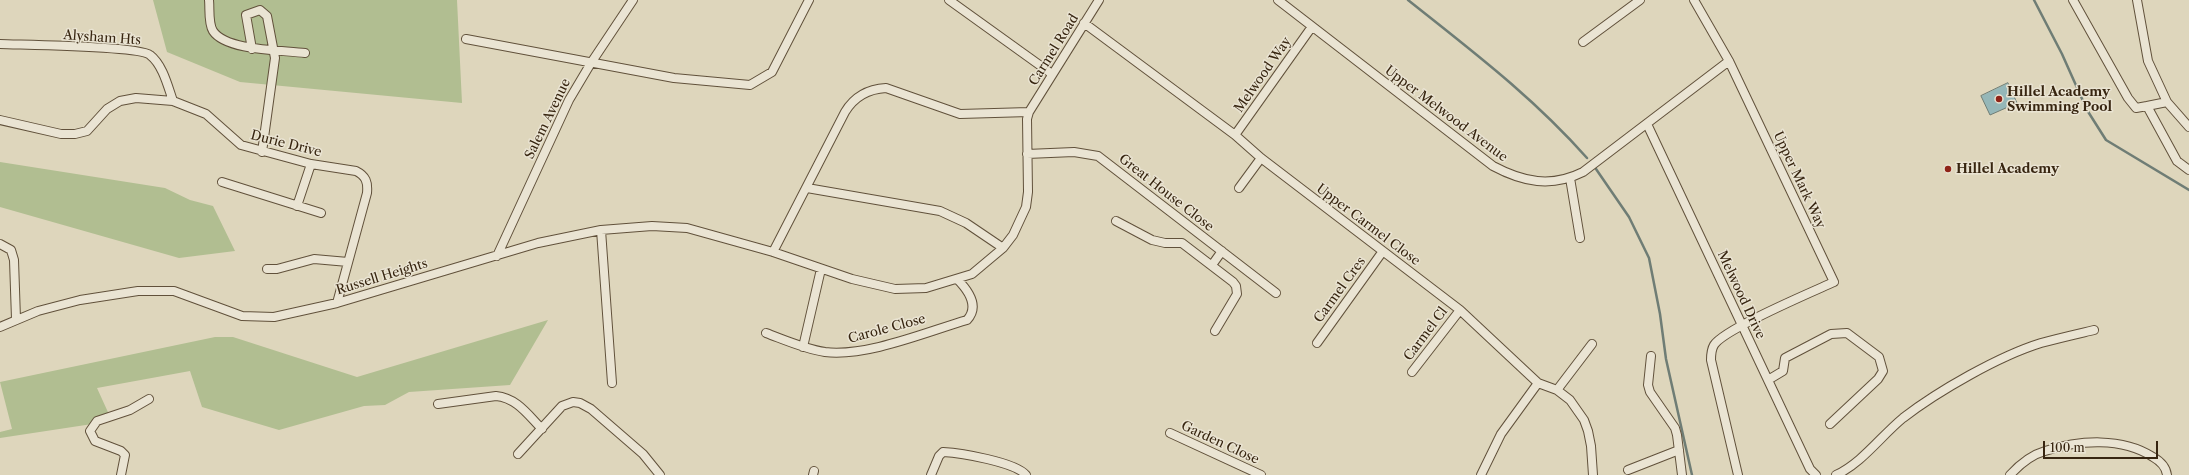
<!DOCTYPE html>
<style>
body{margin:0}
#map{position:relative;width:2189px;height:475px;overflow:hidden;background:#ded6bc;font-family:"Libre Caslon Text",serif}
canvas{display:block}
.scale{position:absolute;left:2043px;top:441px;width:115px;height:18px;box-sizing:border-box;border:2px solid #372510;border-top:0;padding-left:5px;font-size:12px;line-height:14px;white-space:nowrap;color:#372510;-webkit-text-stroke:3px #eae4d3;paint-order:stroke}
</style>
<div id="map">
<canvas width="2189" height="475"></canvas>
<div class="scale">100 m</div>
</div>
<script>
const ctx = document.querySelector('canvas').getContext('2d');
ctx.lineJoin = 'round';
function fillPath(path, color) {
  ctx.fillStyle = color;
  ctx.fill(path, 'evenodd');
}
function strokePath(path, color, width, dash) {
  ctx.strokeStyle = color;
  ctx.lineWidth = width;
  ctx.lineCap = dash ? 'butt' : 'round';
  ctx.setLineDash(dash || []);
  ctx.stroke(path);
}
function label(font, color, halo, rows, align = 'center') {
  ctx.font = font + ' "Libre Caslon Text",serif';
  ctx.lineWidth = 3;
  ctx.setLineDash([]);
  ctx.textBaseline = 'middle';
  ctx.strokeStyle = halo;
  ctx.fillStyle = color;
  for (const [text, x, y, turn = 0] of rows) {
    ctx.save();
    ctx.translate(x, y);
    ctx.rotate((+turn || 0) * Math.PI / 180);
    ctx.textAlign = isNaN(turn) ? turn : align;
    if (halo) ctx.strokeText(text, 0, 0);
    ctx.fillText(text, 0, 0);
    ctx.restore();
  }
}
const green = new Path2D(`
 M153 0H457L462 103 240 82 167 52Z
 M0 162 165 188 190 200 213 206 235 251 179 258 0 207Z
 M548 320 510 385 409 392 385 405 364 406 279 430 202 407 190 371 97 388 112 421 0 438V432L12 429 0 382 215 337H233L357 377Z`);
const water = new Path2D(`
 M2008 83 2017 103 1990 115 1981 96Z`);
const stream = new Path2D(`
 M1408 0C1472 51 1532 96 1587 158
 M2034 0 2062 54 2087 110 2106 140 2189 190
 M1596 169 1629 217 1649 258 1660 314 1666 359 1692 475`);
const minor = new Path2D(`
 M209 0C210 9 208 23 213 31 226 51 283 50 305 53
 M949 0 1052 74
 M1278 0 1493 166C1523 182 1551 188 1583 172L1729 61
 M1694 0 1729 61 1834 282C1812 292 1724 329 1714 345 1711 350 1711 355 1711 360L1738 475
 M2073 0 2128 98 2136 108 2147 106
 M2137 0 2148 61 2167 102 2189 127
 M1084 23 1235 135 1261 158 1460 310 1538 383 1557 390 1570 400 1584 420 1588 431 1591 446 1593 475
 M466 39 674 78 750 85 772 72 809 0
 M1583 42 1640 0
 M0 44C22 45 139 46 150 55 163 65 168 87 173 101
 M252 49 246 15 260 10 267 16 275 58 262 152
 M2167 102 2147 106 2177 161 2189 170
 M0 120 61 134H75L87 131 107 109 120 101 136 98 173 101 206 114 241 145 311 164 356 171C366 176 368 182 367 193L337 303
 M1647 124 1810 469 1816 475
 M1235 135 1311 28
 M1027 154 1074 152 1098 156 1276 293
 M1570 178 1580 238
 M222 182 321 213
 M807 188 940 211 966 223 1003 248
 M1239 188 1261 158
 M297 206 311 164
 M1116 221 1152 240 1165 243H1182L1233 282 1236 286 1237 294 1215 331
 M601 230 612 383
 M0 244 11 250 14 260 16 319
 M773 252 845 112C854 97 868 89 886 88L960 114 1029 112
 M497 256 569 100 591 63 633 0
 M1212 265 1222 251
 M267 269H277L314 259 348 262
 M0 327 38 311 80 300 138 291H174L242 316 274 317 337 303 538 243 601 230 652 226 687 228 773 252 852 279 895 289 926 288 972 274 1003 248 1013 235 1026 207 1028 192 1027 119 1029 112 1099 0
 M766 333C785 340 805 349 825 352 867 357 926 332 967 320 980 306 968 290 957 279
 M1317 343 1383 251
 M803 347 821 269
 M1651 356 1648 385 1650 392 1675 428 1677 435 1682 475
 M1412 372 1460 310
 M1768 380 1783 371 1785 358 1831 334 1847 333 1879 357 1883 371 1878 379 1830 424
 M1557 390 1592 344
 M438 404 496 396C517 398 528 415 542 429
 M1170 433 1261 475
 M518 454 562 406 573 402 580 403 591 409 643 454 660 475
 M1628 470 1679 450
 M121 475 125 455 121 451 95 441 90 431 97 421 130 410 149 399
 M813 475 814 471
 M931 475 939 456 943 452C961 453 1015 462 1026 475
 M1481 475 1501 434 1538 383
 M1836 475C1862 463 1881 436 1903 418 1938 391 1999 356 2041 343 2059 338 2077 334 2094 330
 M2010 475C2020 464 2031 455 2045 451 2079 440 2122 437 2153 457 2160 461 2166 466 2167 475`);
const markers = [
 [1999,99,4,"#8f2418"],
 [1948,169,4,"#8f2418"]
];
const streetNames = [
 ["Alysham Hts",102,38,4],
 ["Carmel Road",1054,50,-58],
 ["Melwood Way",1263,75,-55],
 ["Upper Melwood Avenue",1446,114,37],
 ["Salem Avenue",548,119,-64],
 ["Durie Drive",286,144,14],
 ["Upper Mark Way",1799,180,65],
 ["Great House Close",1166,193,38],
 ["Upper Carmel Close",1368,225,37],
 ["Russell Heights",382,277,-17],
 ["Carmel Cres",1340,290,-54],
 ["Melwood Drive",1741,295,65],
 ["Carole Close",887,329,-15],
 ["Carmel Cl",1426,334,-53],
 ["Garden Close",1220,443,25]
];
const poiNames = [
 ["Hillel Academy",2007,92],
 ["Swimming Pool",2007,107],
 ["Hillel Academy",1956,169]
];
fillPath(green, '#b1be91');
fillPath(water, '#95b7b8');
strokePath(water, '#6f7d75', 1);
strokePath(stream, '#6f7d75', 2.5);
strokePath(minor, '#61513b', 10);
strokePath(minor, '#eae4d3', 8);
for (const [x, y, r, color] of markers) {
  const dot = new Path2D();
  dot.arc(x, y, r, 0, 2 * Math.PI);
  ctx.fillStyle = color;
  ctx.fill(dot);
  strokePath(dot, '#eae4d3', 1.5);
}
label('13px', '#372510', '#eae4d3', streetNames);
label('bold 13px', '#372510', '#eae4d3', poiNames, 'left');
</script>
